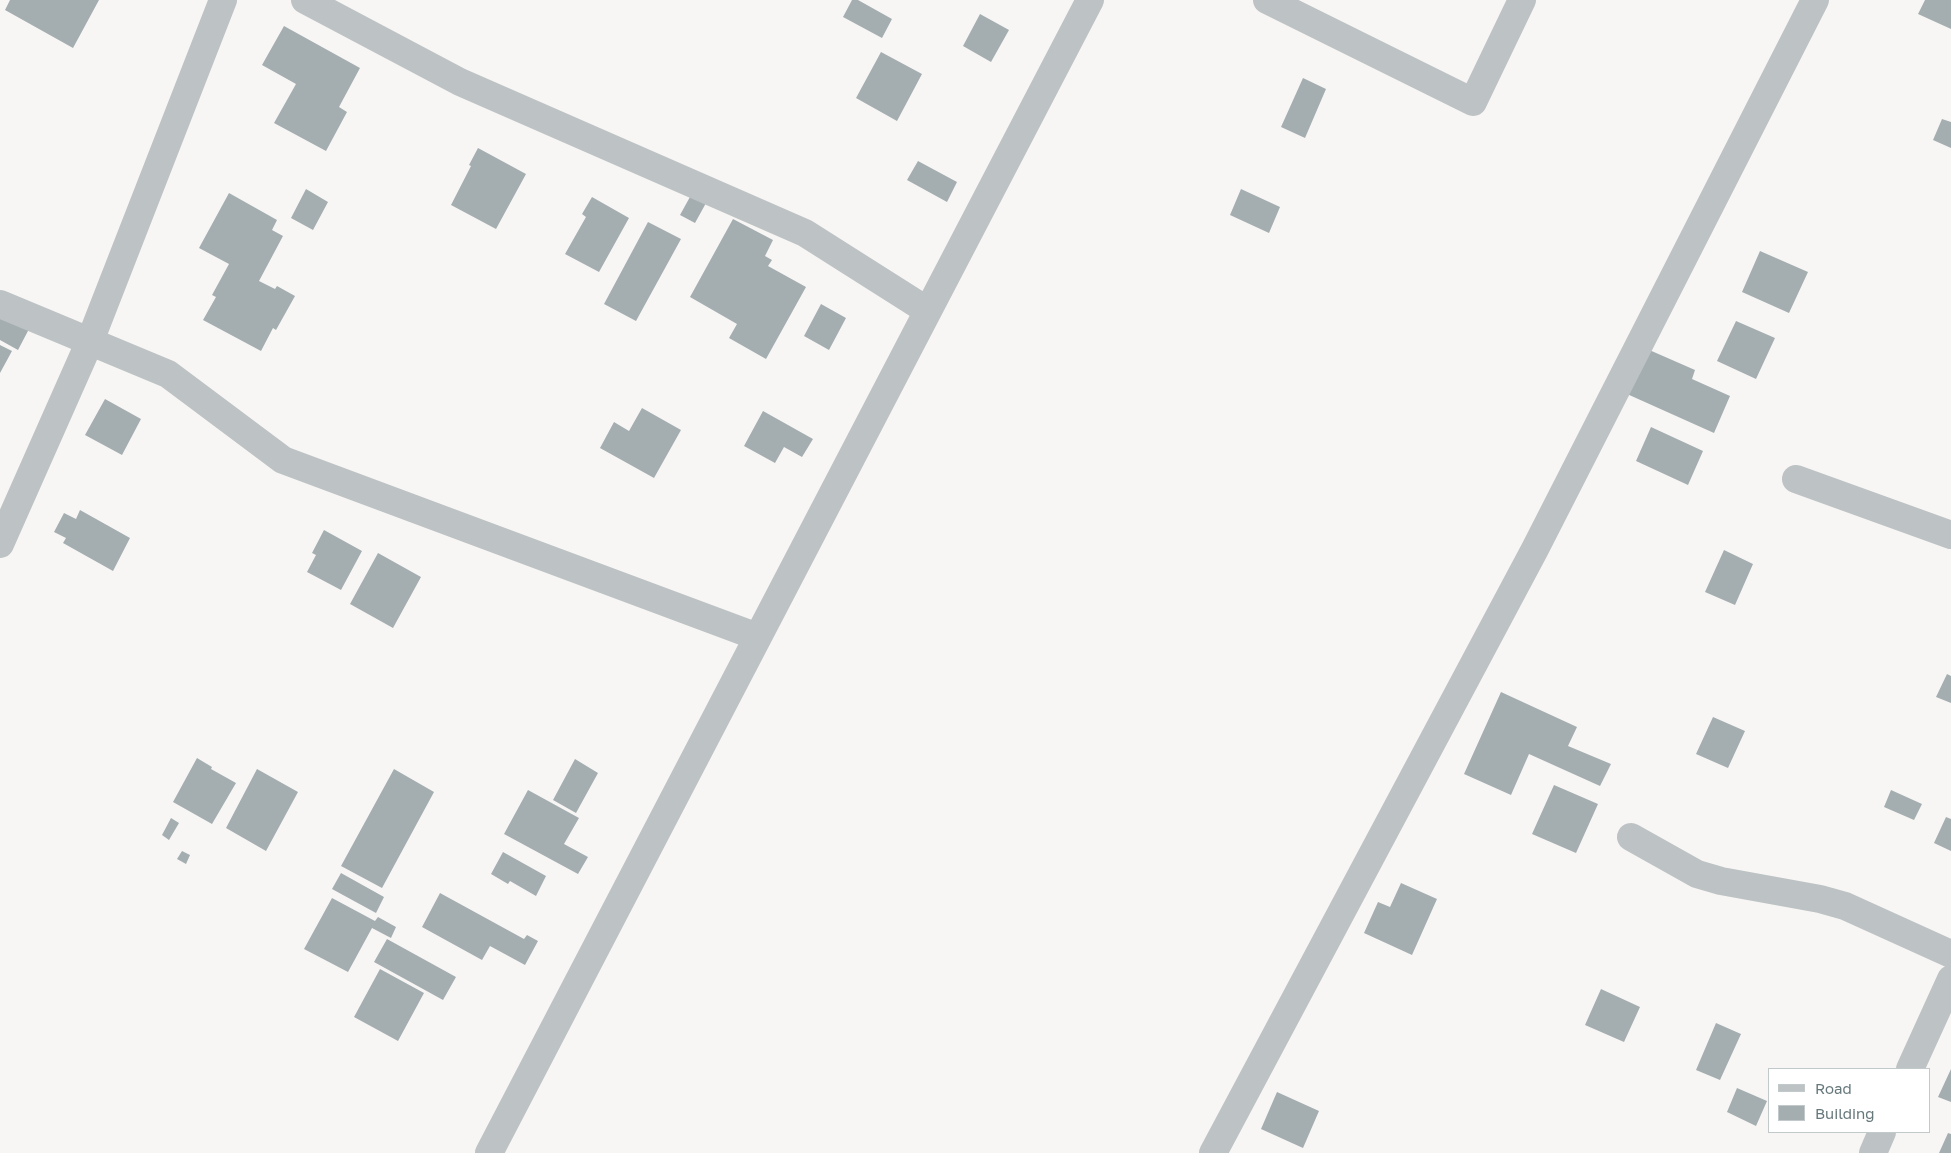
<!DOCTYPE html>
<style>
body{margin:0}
#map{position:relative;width:1951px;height:1153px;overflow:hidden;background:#f7f6f4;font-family:"Golos Text",sans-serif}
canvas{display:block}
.legend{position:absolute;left:1768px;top:1068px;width:162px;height:65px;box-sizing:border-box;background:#fff;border:1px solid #c2c9ca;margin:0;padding:6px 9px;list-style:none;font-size:15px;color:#66787b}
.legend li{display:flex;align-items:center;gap:10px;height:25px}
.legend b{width:25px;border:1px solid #c2c9ca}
</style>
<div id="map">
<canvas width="1951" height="1153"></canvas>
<ul class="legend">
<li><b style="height:6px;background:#bdc2c4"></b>Road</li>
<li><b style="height:14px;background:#a4aeb0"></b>Building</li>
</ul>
</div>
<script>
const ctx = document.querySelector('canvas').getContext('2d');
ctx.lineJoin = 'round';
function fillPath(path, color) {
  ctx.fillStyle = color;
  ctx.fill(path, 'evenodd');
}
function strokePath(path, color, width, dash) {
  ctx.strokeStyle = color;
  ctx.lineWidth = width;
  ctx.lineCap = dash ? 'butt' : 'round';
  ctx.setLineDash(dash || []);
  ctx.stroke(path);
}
const building = new Path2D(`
 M10 0H99L73 48 5 10Z
 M852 0H858L892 19 882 38 843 17Z
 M1925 0H1951V29L1918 14Z
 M980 14 1009 30 991 62 963 46Z
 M284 26 360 68 339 107 347 112 326 151 274 123 296 84 262 65Z
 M881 52 922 74 897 121 856 98Z
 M1303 78 1326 89 1305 138 1281 127Z
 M1942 119 1951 122V148L1933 140Z
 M478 148 526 174 496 229 451 205 471 166 469 165Z
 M918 161 957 182 947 202 907 180Z
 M696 186 711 194 695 223 680 215Z
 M306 189 328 202 313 230 291 218Z
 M1241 189 1280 207 1269 233 1230 215Z
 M229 193 277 220 272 230 283 236 259 281 275 289 277 286 295 296 276 330 273 328 261 351 203 320 216 297 212 295 229 264 199 248Z
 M592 197 629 218 599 272 565 254 586 217 582 214Z
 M733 219 773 240 765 256 772 260 768 266 806 287 766 359 729 338 737 324 690 297Z
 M648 222 681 239 636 321 604 304Z
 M1760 251 1808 272 1789 313 1742 292Z
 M821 304 846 318 829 350 804 336Z
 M0 314 29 329 18 350 0 340Z
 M1736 321 1775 338 1756 379 1717 361Z
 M0 345 12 351 0 373Z
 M1647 349 1695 370 1692 379 1730 396 1714 433 1627 394Z
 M105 399 141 419 122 455 85 435Z
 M642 408 681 430 654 478 600 448 614 422 629 431Z
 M763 411 813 439 802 457 784 447 775 463 744 446Z
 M1651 427 1703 451 1688 485 1636 461Z
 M80 510 130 538 113 571 63 543 66 538 54 532 64 513 76 519Z
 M324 530 362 551 341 590 307 572 316 555 312 553Z
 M1724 550 1753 564 1735 605 1705 592Z
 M378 553 421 577 393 628 350 604Z
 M1947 674 1951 676V703L1936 697Z
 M1501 692 1577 727 1568 746 1611 764 1600 786 1529 754 1511 795 1464 774Z
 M1713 717 1745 731 1728 768 1696 754Z
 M197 758 212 767 211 769 236 783 212 824 173 802Z
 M575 759 598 773 576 813 553 800Z
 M257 769 298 792 266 851 226 828Z
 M394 769 434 792 382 888 341 866Z
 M1554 785 1598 804 1576 853 1532 834Z
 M528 790 579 818 564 844 588 857 578 874 504 834Z
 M1891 790 1922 804 1914 820 1884 807Z
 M1946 817 1951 819V851L1934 843Z
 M171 818 179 823 169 840 162 835Z
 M182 851 190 855 186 864 177 859Z
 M503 852 546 876 536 896 510 881 508 884 491 874Z
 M341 873 384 897 376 913 332 889Z
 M1401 883 1437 899 1412 955 1364 933 1378 902 1390 907Z
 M440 893 524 939 527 935 538 941 525 965 490 946 482 960 422 927Z
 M332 898 375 921 378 917 396 927 391 938 372 928 348 972 304 949Z
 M387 939 456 977 443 1000 374 962Z
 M380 969 424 993 398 1041 354 1017Z
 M1601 989 1640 1007 1624 1042 1585 1025Z
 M1716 1023 1741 1034 1720 1080 1696 1070Z
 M1951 1069V1102L1938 1097Z
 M1737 1088 1767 1101 1756 1126 1727 1112Z
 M1277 1092 1319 1111 1303 1148 1261 1129Z
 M1948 1133 1951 1134V1153H1939Z`);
const street = new Path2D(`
 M305 0 460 82 805 233 928 311
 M1267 0 1473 102 1522 0
 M0 304 168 374 283 460 758 637
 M1796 479 1951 535
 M0 544 90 341 223 0
 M1631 837 1697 874 1721 881 1820 899 1845 906 1951 954
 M1910 1069 1951 979
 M489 1153 1090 0
 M1213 1153 1535 549 1815 0
 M1873 1153 1882 1132`);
fillPath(building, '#a4aeb0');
strokePath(street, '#bdc2c4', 28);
</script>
